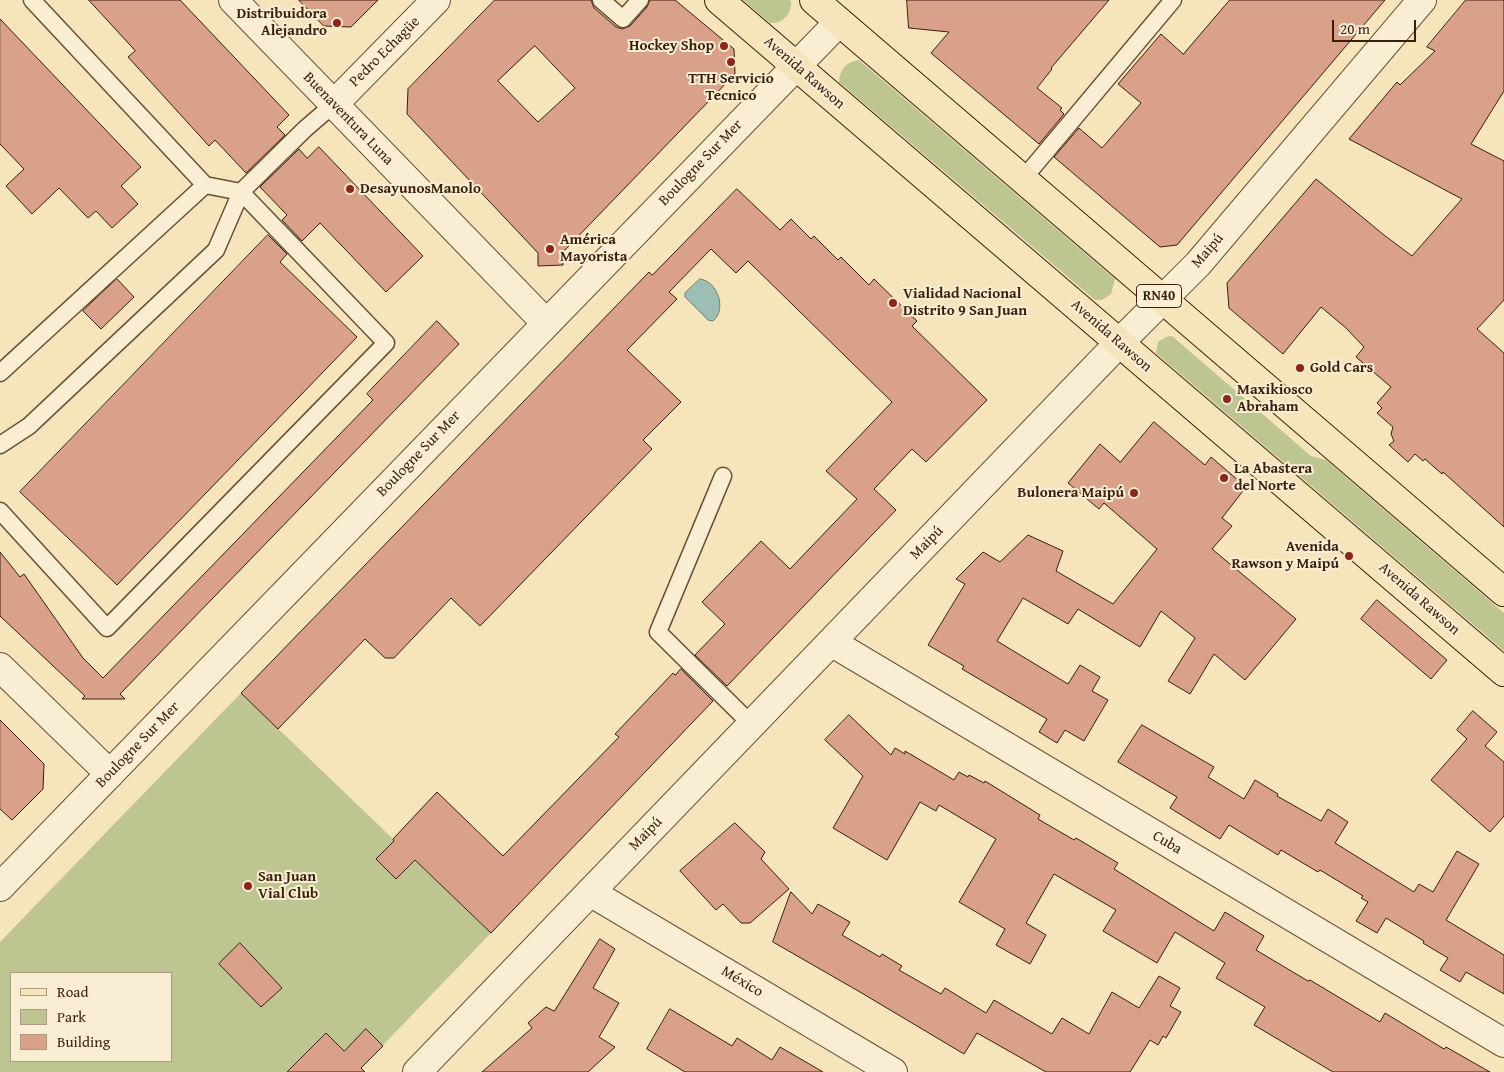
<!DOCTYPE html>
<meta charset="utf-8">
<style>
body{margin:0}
#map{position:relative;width:1504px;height:1072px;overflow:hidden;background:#f6e5bb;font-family:"Gentium Book Plus",serif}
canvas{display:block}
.legend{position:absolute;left:10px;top:972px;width:162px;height:90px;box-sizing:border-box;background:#f9eed3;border:1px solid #ad9b83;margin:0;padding:6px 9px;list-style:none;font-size:15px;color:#3a1e0b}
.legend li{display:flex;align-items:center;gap:10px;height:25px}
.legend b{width:25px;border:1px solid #ad9b83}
.scale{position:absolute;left:1332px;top:20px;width:84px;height:22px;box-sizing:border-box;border:2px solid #3a1e0b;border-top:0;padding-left:6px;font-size:15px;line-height:18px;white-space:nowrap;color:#3a1e0b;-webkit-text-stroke:4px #f9eed3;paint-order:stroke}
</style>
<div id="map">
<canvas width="1504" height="1072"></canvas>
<ul class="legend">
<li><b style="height:6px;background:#f6e5bb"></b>Road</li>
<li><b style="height:14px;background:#bdc590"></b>Park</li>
<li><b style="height:14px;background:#d9a18a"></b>Building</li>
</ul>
<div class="scale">20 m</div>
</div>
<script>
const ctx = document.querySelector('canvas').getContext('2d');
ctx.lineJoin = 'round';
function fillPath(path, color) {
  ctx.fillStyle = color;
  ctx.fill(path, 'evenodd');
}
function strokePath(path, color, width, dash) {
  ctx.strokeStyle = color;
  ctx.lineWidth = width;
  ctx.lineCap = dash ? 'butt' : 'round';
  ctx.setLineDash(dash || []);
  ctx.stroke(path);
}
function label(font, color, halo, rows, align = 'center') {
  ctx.font = font + ' "Gentium Book Plus",serif';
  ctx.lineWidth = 4;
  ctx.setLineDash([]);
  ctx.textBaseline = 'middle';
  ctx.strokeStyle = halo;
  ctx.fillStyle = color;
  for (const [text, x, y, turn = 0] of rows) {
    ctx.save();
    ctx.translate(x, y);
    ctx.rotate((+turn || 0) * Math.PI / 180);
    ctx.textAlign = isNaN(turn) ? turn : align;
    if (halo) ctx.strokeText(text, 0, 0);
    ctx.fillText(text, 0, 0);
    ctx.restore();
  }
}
const green = new Path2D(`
 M743 0H789L791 1C792 14 783 24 770 23Z
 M859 60 1115 279 1111 294 1102 300H1095L839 82C840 69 846 62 859 60Z
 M1172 336 1311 456 1326 460 1504 613V651L1156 353 1158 342 1166 337Z
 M241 693 491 933 357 1072H0V942ZM11 973H171V1061H11Z`);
const water = new Path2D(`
 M700 279C718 281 727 310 713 321L708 320 685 297V293Z`);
const building = new Path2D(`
 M89 0H180L289 115 277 127 285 135 246 173 215 140 209 146 128 57 135 51Z
 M299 0H378L351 27 324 26Z
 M495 0H591L594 8 616 27 622 29 630 26 647 7 650 0H675L734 49 735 74 563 252V265L538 266V253L407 114 408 89ZM535 46 575 88 538 122 498 81Z
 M907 0H1109L1051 68 1052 69 1037 88 1062 108 1060 110 1064 114 1039 144 931 53 949 32 909 28Z
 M1230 0H1385L1177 245 1160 247 1054 157 1079 128 1102 148 1141 103 1118 84 1161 34 1183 54Z
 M1466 0H1504V91L1471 144 1504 161V300L1477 329 1504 353V527L1443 472 1442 474 1425 459 1423 461 1415 454 1408 462 1389 445 1394 441 1391 434 1393 427 1377 413 1382 408 1377 403 1391 387 1356 357 1364 347 1346 328 1321 307 1283 354 1229 308 1227 283 1316 179 1384 235 1412 256 1462 199 1349 139 1397 82 1400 85 1435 51 1427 47Z
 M0 19 141 167 121 186 138 204 112 228 96 211 88 218 59 188 32 214 6 186 24 169 0 144Z
 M319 147 423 256 386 292 320 223 302 241 282 220 287 215 260 187 299 149 307 158Z
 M737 189 780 230 791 219 811 239 814 236 838 260 841 257 869 285 874 279 917 321 912 326 987 400 926 462 912 449 874 489 896 510 727 686 695 655 725 624 702 602 761 541 790 569 857 499 826 471 892 402 748 261 736 273 711 249 669 292 677 299 627 350 681 402 643 440 652 449 480 626 451 598 394 658H385L365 639 278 729 241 693 649 272 652 275Z
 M268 235 287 254 280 262 357 337 117 585 20 492Z
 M117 279 134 297 101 329 83 311Z
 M437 321 459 344 120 694 125 699H82L85 696 0 616V552L20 577 24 574 83 658 103 678 373 400 367 394Z
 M1154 422 1205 465 1211 457 1246 487 1222 518 1232 526 1212 549 1296 619 1245 680 1214 654 1190 694 1168 681 1195 638 1161 611 1140 647 1078 609 1068 624 1023 598 997 641 1068 684 1080 665 1100 677 1092 691 1108 700 1084 741 1065 730 1057 743 1039 732 1047 719 962 669 964 666 928 645 965 584 956 579 983 552 1000 562 1028 535 1063 551 1056 571 1113 604 1157 549 1104 503 1099 509 1068 483 1100 444 1120 462Z
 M1377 600 1447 660 1431 679 1361 619Z
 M681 669 713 701 491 933 415 860 396 879 376 859 394 841 393 839 437 792 503 856 619 737 615 734 673 673 675 675Z
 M1473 711 1497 732 1485 746 1504 762V816L1490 832 1431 780 1467 739 1457 730Z
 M849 715 891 755 895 748 905 754V751L954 780 959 772 968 777 969 775 984 783 985 781 1040 815 1038 819 1074 840 1076 838 1118 863 1114 869 1214 931 1225 912 1264 936 1256 950 1308 981 1310 980 1380 1022 1385 1013 1444 1049 1446 1047 1490 1072H1333L1254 1025 1265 1007 1216 978 1225 963 1175 932 1157 963 1103 931 1116 910 1054 874 1026 923 1046 935 1030 964 996 945 1005 929 959 902 996 839 939 805 936 811 920 802 887 860 833 828 863 776 825 740Z
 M0 720 44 764 43 789 12 820 0 809Z
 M1142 725 1214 767 1208 777 1244 799 1255 780 1278 794 1277 796 1321 821 1328 809 1348 822 1335 843 1414 892 1419 884 1433 892 1457 851 1479 864 1446 920 1504 955V994L1466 972 1460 982 1440 970 1448 958 1423 943 1424 941 1386 918 1377 933 1356 921 1368 902 1361 898 1363 896 1320 870 1318 872 1281 850 1278 855 1229 825 1220 839 1170 808 1177 797 1118 762Z
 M735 823 765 852 761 859 789 889 750 923H741L723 904 716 910 680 871Z
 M791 892 812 914 818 904 850 922 842 935 880 957 882 954 902 966 899 970 941 994 945 988 986 1013 994 1000 1052 1034 1062 1018 1089 1034 1112 992 1139 1008 1159 976 1180 988 1170 1006 1181 1012 1166 1038 1163 1036 1158 1045 1150 1040 1130 1072H1046L977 1033 964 1054 860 992 773 942Z
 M600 939 615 949 593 988 619 1003 599 1037 615 1047 588 1072H482L532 1028 528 1023 546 1007 554 1011Z
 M240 943 282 988 261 1007 219 964Z
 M670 1009 732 1046 737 1038 772 1060 780 1047 823 1072H685L647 1049Z
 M366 1029 383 1046 361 1068 365 1072H287L326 1033 344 1051Z`);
const lane = new Path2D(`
 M32 0 205 185
 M601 0 623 19 640 0
 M1023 179 1173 0
 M0 373 205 185 241 192 386 343 107 628 0 511
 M0 445 29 426 216 250 241 192 305 129 334 104
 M723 476 658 632 752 725`);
const street = new Path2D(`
 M233 0 546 323
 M334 104 436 0
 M831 642 1504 1043
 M0 667 110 774
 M0 887 839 22
 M590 892 893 1072
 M417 1072 1119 343 1198 264 1422 0`);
const primary = new Path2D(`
 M719 0 1504 672
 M814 0 1504 592`);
const markers = [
 [337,23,5,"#8f2418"],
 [724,46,5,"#8f2418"],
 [731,62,5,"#8f2418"],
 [350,189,5,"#8f2418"],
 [550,249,5,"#8f2418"],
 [893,303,5,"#8f2418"],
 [1300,368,5,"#8f2418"],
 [1227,399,5,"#8f2418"],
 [1224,478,5,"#8f2418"],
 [1134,493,5,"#8f2418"],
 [1349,556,5,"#8f2418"],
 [248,886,5,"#8f2418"]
];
const shields = [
 [1159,296,45]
];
const shieldNames = [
 ["RN40",1159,296]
];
const poiNames = [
 ["Distribuidora",327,14,"right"],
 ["Alejandro",327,31,"right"],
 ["Hockey Shop",714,46,"right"],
 ["TTH Servicio",731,79,"center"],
 ["Tecnico",731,96,"center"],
 ["DesayunosManolo",360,189],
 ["América",560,240],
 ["Mayorista",560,257],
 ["Vialidad Nacional",903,294],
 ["Distrito 9 San Juan",903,311],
 ["Gold Cars",1310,368],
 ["Maxikiosco",1237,390],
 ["Abraham",1237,407],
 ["La Abastera",1234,469],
 ["del Norte",1234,486],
 ["Bulonera Maipú",1124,493,"right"],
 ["Avenida",1339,547,"right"],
 ["Rawson y Maipú",1339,564,"right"],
 ["San Juan",258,877],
 ["Vial Club",258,894]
];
const streetNames = [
 ["Pedro Echagüe",385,52,-45],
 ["Avenida Rawson",804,73,41],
 ["Buenaventura Luna",348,119,46],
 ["Boulogne Sur Mer",701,163,-46],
 ["Maipú",1208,251,-49],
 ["Avenida Rawson",1111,336,41],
 ["Boulogne Sur Mer",419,454,-46],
 ["Maipú",927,543,-46],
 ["Avenida Rawson",1419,599,41],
 ["Boulogne Sur Mer",138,745,-46],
 ["Maipú",646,834,-46],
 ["Cuba",1167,843,31],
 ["México",742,982,31]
];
fillPath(green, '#bdc590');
fillPath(water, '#9dbfb3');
strokePath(water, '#757f70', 1);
fillPath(building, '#d9a18a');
strokePath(building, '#3a1e0b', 1);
strokePath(lane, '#695037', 19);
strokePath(street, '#695037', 30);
strokePath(primary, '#3a1e0b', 30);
strokePath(lane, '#f9eed3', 16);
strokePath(street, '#f9eed3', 28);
strokePath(primary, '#f6e5bb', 28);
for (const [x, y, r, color] of markers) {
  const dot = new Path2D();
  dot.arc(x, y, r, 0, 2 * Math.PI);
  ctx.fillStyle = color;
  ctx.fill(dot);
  strokePath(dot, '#f9eed3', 2);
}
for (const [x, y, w] of shields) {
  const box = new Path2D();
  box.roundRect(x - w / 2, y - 11.5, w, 23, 4);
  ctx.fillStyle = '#f9eed3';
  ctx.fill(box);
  strokePath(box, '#3a1e0b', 1);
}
label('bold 14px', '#3a1e0b', null, shieldNames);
label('bold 15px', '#3a1e0b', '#f9eed3', poiNames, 'left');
label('15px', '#3a1e0b', '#f9eed3', streetNames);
</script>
